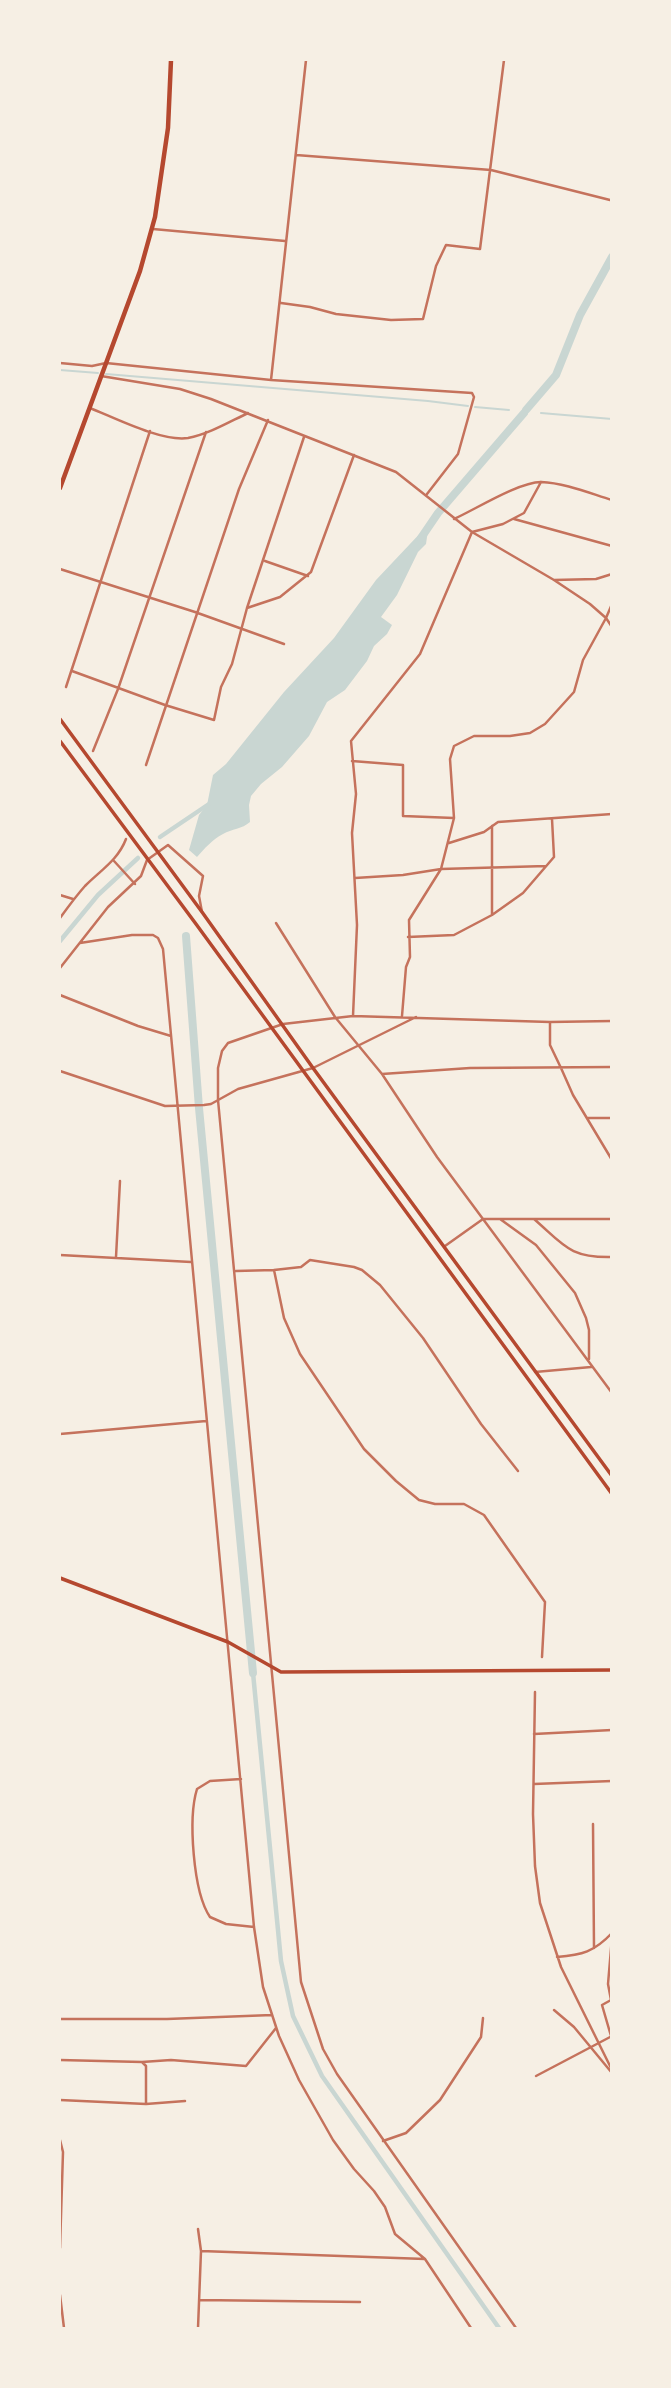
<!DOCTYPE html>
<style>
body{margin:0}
#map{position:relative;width:671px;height:2388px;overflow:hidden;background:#f6efe4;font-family:Overpass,sans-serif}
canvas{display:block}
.frame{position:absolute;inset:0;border:61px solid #f6efe4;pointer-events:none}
</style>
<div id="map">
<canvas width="671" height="2388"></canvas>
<div class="frame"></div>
</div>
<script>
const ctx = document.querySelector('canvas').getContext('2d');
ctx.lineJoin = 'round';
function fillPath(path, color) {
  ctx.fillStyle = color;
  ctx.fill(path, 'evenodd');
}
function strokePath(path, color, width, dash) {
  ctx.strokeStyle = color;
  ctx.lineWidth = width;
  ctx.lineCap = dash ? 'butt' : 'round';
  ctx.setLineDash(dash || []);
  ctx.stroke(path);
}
const water = new Path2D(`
 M426 527 428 530 426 544 418 552 397 595 381 617 392 625 387 634 374 646 367 661 345 690 327 702 309 736 282 767 261 784 251 796 249 805 250 822C242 829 232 829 223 834 212 840 205 848 197 857L189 850 199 815 207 805 213 775 226 764 284 692 334 638 376 580Z`);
const stream = new Path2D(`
 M60 370 98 373
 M106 374 428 401 468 406
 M475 407 509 410
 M541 413 612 419`);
const canal = new Path2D(`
 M160 837 209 804
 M60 941 98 895 138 858
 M253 1673 281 1961 293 2016 322 2076 499 2328`);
const river = new Path2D(`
 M526 410 556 375 580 315 612 257
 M421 538 438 513 524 413
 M186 936 199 1108 253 1673`);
const minor = new Path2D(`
 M296 155 491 170 610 200
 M153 229 285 241
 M281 303 310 307 336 314 391 320 423 319 436 266 446 245 480 249 504 60
 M60 363 92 366 106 363 271 380 472 393 474 397 458 454 427 494
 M101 376 180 389 211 399 396 472 472 532 554 580 590 604 606 618 612 627
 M271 380 306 60
 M90 408C115 418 162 442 188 438 209 434 229 422 248 413
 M454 519C476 509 519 482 541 482 565 483 589 493 612 500
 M514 519 612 546
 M265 561 308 576
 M60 569 195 612 284 644
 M554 580 596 579 612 574
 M247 608 280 597 311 572 354 455
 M72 671 165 705 214 720 221 687 232 664 247 608 304 437
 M66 687 150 431
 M93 751 118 689 206 432
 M352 761 403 765V816L454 818
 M146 765 239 489 268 420
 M492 826V914
 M449 843 484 832 498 822 612 814
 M114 861 135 884
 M355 878 403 875 441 869 546 866
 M60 895 73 899
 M60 918C68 907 76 896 85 886 101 870 118 860 126 839
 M276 923 335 1017 382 1074 437 1157 612 1393
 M408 937 454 935 492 915 523 893 554 857 552 819
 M80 943 132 935H153L158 938 163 949 254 1927 263 1987 279 2036 299 2080 333 2140 354 2169 374 2191 385 2207 395 2234 425 2259 471 2328
 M60 968 108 907 141 876 147 860 168 845 203 876 199 896 202 912
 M60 995 138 1026 171 1036
 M353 1016 357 925 352 833 356 794 351 741 420 654 472 532 503 524 524 513 541 482
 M402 1016 406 967 410 957 409 920 441 869 454 818 450 759 454 746 474 736H510L530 733 545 724 574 692 583 660 606 618 612 604
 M550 1022V1045L561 1068 573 1095 612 1160
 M60 1071 165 1106 204 1105 211 1104 238 1089 313 1068 416 1017
 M382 1074 470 1068 612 1067
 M587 1118H612
 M500 1219 536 1245 575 1293 586 1318 589 1330V1359
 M534 1219C564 1245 569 1258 612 1257
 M445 1246 483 1219H612
 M60 1255 191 1262
 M116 1257 120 1181
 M274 1270 301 1267 310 1260 354 1267 362 1270 380 1285 423 1338 481 1424 518 1471
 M236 1271 274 1270 284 1318 300 1354 364 1449 396 1481 419 1500 435 1504H464L484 1515 545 1602 542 1657
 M535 1372 591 1367
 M60 1434 206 1421
 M535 1692 533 1814 535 1866 540 1903 561 1967 612 2070
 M534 1734 612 1730
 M241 1779 210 1781 197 1789C188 1818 193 1892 210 1917L226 1924 254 1927
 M534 1784 612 1781
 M593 1824 594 1948
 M557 1957C582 1955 594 1952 612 1933
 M554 2010 574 2027 612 2073
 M60 2019H167L272 2015
 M611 2036 602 2005 611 2000 608 1984 612 1937
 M60 2060 142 2062 146 2066V2104
 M142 2062 171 2060 246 2066 276 2028
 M536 2076 612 2036
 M60 2100 146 2104 185 2101
 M60 2140 63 2152 60 2248
 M383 2141 406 2133 440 2100 481 2037 483 2018
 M198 2229 201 2251 198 2328
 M201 2251 425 2259
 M60 2295 64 2328
 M199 2300 360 2302
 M516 2328 337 2074 323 2049 301 1982 218 1100V1068L222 1051 228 1043 283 1024 353 1016 550 1022 612 1021`);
const secondary = new Path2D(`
 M60 719 202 912 313 1068 612 1476
 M60 741 196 924 612 1494
 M60 1578 228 1642 281 1672 612 1670`);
const trunk = new Path2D(`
 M60 488 140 271 155 217 168 128 171 60`);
fillPath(water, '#c9d6d2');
strokePath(stream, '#c9d6d2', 2);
strokePath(canal, '#c9d6d2', 4.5);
strokePath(river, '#c9d6d2', 8);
strokePath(minor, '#c5725c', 2.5);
strokePath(secondary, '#b5482f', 3.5);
strokePath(trunk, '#b5482f', 4.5);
</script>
